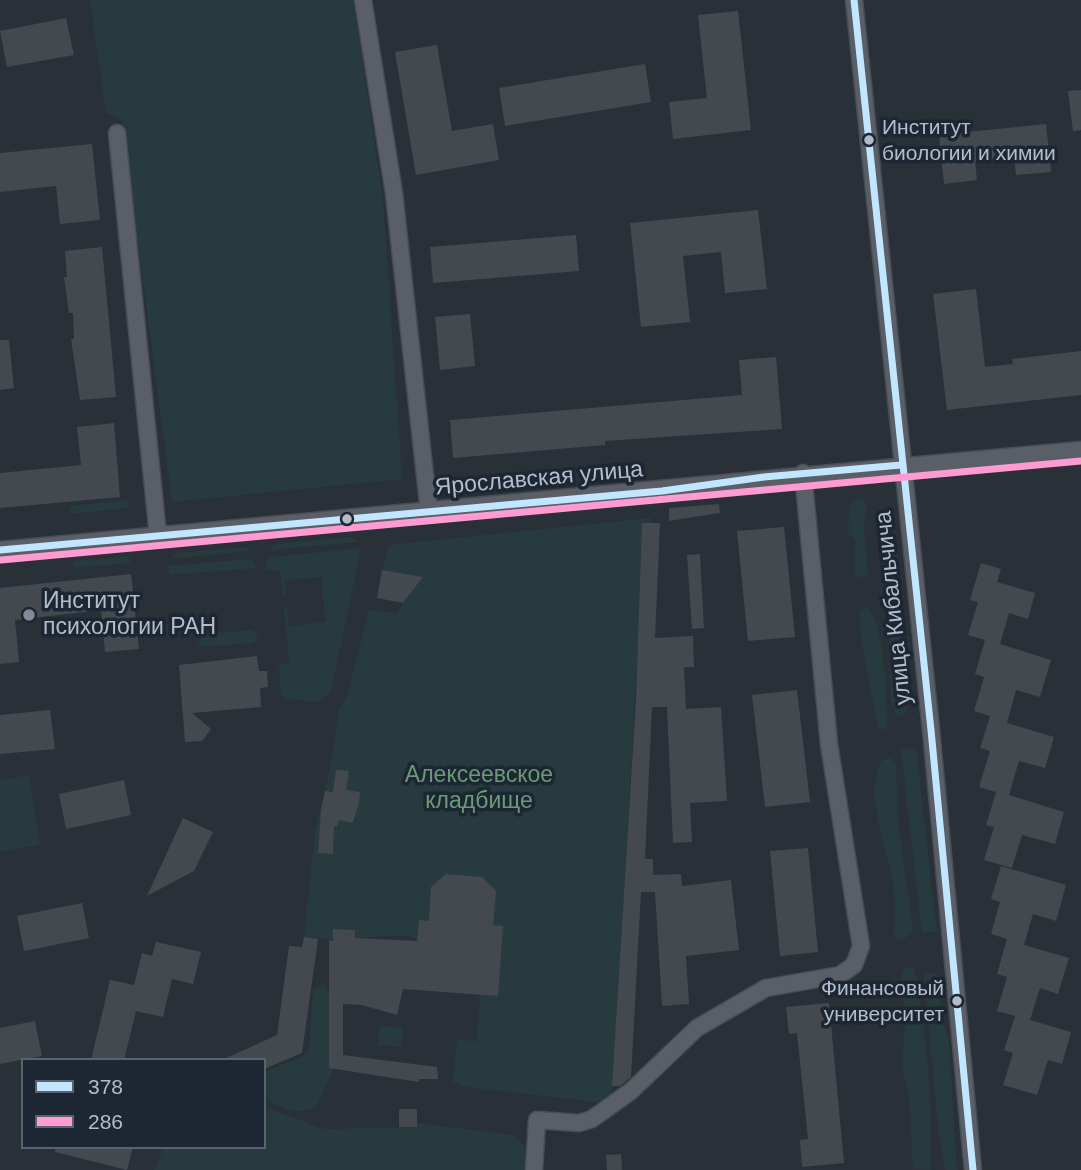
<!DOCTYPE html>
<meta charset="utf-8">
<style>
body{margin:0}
#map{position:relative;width:1081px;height:1170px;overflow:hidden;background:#2a3038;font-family:Helvetica,sans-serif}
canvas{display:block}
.legend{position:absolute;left:21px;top:1058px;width:245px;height:91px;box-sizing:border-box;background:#1d2633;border:2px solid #59626f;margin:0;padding:9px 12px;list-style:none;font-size:21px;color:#b4bcc9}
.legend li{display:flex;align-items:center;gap:14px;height:35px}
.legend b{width:35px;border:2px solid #59626f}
</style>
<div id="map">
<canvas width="1081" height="1170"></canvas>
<ul class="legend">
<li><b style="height:9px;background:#c2e6ff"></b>378</li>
<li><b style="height:9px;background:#ff9ad2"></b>286</li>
</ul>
</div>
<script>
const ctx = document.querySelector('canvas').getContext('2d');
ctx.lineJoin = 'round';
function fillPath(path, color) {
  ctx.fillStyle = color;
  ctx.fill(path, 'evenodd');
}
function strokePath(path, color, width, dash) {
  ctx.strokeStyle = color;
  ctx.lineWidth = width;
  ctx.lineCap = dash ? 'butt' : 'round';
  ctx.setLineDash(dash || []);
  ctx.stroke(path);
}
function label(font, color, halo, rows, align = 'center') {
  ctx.font = font + ' Helvetica,sans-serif';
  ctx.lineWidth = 7;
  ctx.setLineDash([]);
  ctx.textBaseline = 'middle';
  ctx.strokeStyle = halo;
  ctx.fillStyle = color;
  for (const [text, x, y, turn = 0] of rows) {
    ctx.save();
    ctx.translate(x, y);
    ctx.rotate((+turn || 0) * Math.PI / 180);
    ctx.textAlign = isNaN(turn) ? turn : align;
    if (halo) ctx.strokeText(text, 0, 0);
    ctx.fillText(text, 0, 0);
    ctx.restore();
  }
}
const green = new Path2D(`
 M90 0H353L383 199 402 479 172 502 122 119 106 113Z
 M861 498 867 504 864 528 868 575 861 578 854 574 855 540 848 534 849 509 853 501Z
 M127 500 128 508 70 514V506Z
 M651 518 638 649 612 1094 605 1103 467 1087 453 1082 457 1040 477 1041 480 995C468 984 426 941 414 938 396 932 375 939 355 938V930L334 929 333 940 304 937 315 832 329 773 339 711 347 696 369 610 397 613 422 577 382 570 388 548 396 544Z
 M350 537 359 542 268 550 275 544Z
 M246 547 251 551 170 559 177 553Z
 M361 548 331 692 318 702 286 699 281 694 279 665 289 663 284 607 287 606 289 626 325 622 322 577 285 580 286 596 283 597 280 570H265L266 561 272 557Z
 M887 548 898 557 901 596 895 620 882 608Z
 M129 556 130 563 74 568V561Z
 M249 559 254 561 256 568 169 575 168 566Z
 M868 607C887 632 885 696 888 728L878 730 861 638 859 611Z
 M252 630 258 636 254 643 202 647 198 644 202 634Z
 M897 631C912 653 914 690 905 715L897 716 891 701 889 644 890 636Z
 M916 748 937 932 922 933 901 749Z
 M890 758 896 763 898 820 913 932 901 941 894 937C894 920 896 900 893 883 887 849 863 793 882 760Z
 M29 775 40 845 0 851V780Z
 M913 967 919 985 918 993C928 1051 933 1111 930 1170L913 1169 909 1094 902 1070 905 1019 901 976 904 968Z
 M932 972 939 976 941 1016 949 1041 957 1170H945L939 1136 924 975Z
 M324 984 332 998 337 1061 317 1106C295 1116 284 1110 264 1097V1072L303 1056 309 1049 313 990Z
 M380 1026 403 1028 401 1047 378 1045Z
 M264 1107 324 1129 416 1127 417 1123 514 1135 525 1147 526 1170H154L164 1147H264Z`);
const building = new Path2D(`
 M738 11 751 130 673 139 669 102 707 98 698 15Z
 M66 18 74 55 7 67 0 31Z
 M437 45 452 131 493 124 499 160 416 175 395 52Z
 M645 64 651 102 505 126 499 88Z
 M1081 90V130L1073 131 1068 91Z
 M1046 124 1051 172 1016 175 1014 158 975 162 977 180 944 184 939 135Z
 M92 144 100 220 60 224 56 186 0 192V153Z
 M758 210 767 289 725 293 721 252 683 256 690 322 641 327 630 223Z
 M576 235 579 271 433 283 430 247Z
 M102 247 116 397 80 400 71 339H74L73 313H69L64 277H67L65 251Z
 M976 289 985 367 1013 364 1012 359 1081 351V395L947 410 933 294Z
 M470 314 475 366 440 370 435 317Z
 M0 340H9L14 388 0 390Z
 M776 357 782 429 605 441V445L453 458 450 420 742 395 739 360Z
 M114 423 120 497 0 508V473L81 465 77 427Z
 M719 504 720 513 669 521V508Z
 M642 523H660L655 638 693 636 694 667H684L686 709 721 707 727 801 690 803 692 842 673 843 667 707H652L645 859H653V875L681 874 682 886 731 880 739 950 686 956 689 1004 662 1006 655 892H641L631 1077 620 1086H612L636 699Z
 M784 527 795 637 748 641 737 531Z
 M700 554 704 628 692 629 687 555Z
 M981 563 1001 569 997 582 1035 593 1028 619 1009 613 1000 644 1051 660 1040 697 1016 690 1007 723 1054 737 1045 768 1019 761 1009 795 1064 812 1055 844 1022 835 1012 868 984 860 994 827 986 825 996 792 979 787 990 751 980 748 990 716 974 711 984 677 975 674 985 640 968 635 978 602 970 600Z
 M382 570 423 577 403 603 377 598Z
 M131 574 139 649 105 652 101 610 15 620 19 662 0 664V588Z
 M257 656 259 671H267L268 687 260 688 261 707 192 713 211 729 202 741 185 742 179 665Z
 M797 690 810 802 765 807 752 695Z
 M50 710 55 749 0 754V715Z
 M336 770 349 771 346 790 360 792 359 802 353 823 339 820 337 827 334 826 333 854 318 853 321 810 325 791 333 792Z
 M124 780 131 815 66 829 59 794Z
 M183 818 213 832 194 871 147 896Z
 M808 848 818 952 780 956 770 851Z
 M1001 866 1066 885 1056 921 1033 914 1024 945 1069 958 1058 994 1040 988 1030 1020 1071 1032 1062 1064 1048 1060 1037 1095 1003 1085 1013 1053 1004 1050 1015 1016 997 1011 1007 977 997 974 1007 939 991 934 1000 902 991 899Z
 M446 874 482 877 496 891 493 925 503 926 498 996 403 989 397 1015 362 1005 343 1004V1055L437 1067 438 1079H419V1082L329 1068V940L333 941V929L355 930V938L417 941 419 920 429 921 431 887Z
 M82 903 89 938 24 951 17 916Z
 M304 937 318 939 302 1053 264 1069V1060H222L277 1035 289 946 302 947Z
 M156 942 201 952 193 984 172 979 163 1017 136 1011 124 1060H91L110 980 134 985 142 953 152 956Z
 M829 1003 844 1163 802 1167 800 1140 808 1139 797 1033 789 1034 786 1007Z
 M35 1021 42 1056 0 1064V1028Z
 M399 1109H417V1127H399Z
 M56 1147H133L127 1170 55 1152Z
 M621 1154 622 1170H607L606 1155Z`);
const minor = new Path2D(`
 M363 0 394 193 429 512
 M854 0 931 730 973 1170
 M117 133 158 536
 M0 550 1081 450
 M534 1170 537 1120 579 1123 592 1119 631 1091 697 1028 766 988 840 975 854 965 861 946 829 744 803 473`);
const bus1 = new Path2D(`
 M854 0 931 730 973 1170
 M0 550 662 491 764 477 901 465`);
const bus2 = new Path2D(`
 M1 560 1081 461`);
const markers = [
 [869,140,6,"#b4bcc9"],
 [347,519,6,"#b4bcc9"],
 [29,615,7,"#848b96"],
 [957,1001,6,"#b4bcc9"]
];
const busNames = [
 ["Институт",882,128],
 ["биологии и химии",882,154],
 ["Финансовый",944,989,"right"],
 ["университет",944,1015,"right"]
];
const streetNames = [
 ["Ярославская улица",539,479,-5],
 ["улица Кибальчича",894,608,-96]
];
const poiNames = [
 ["Институт",43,602],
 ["психологии РАН",43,628]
];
const parkNames = [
 ["Алексеевское",479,776],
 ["кладбище",479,802]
];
fillPath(green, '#273a3e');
fillPath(building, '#444950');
strokePath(minor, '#484c53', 19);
strokePath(minor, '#5a5e66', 16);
strokePath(bus1, '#c2e6ff', 7);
strokePath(bus2, '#ff9ad2', 7);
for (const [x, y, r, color] of markers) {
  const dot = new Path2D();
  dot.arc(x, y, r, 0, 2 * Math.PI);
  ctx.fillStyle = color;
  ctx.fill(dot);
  strokePath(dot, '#1d2633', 2.5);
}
label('21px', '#b4bcc9', '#1d2633', busNames, 'left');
label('23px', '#b4bcc9', '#1d2633', streetNames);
label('23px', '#b4bcc9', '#1d2633', poiNames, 'left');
label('23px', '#6b9a76', '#1d2633', parkNames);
</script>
